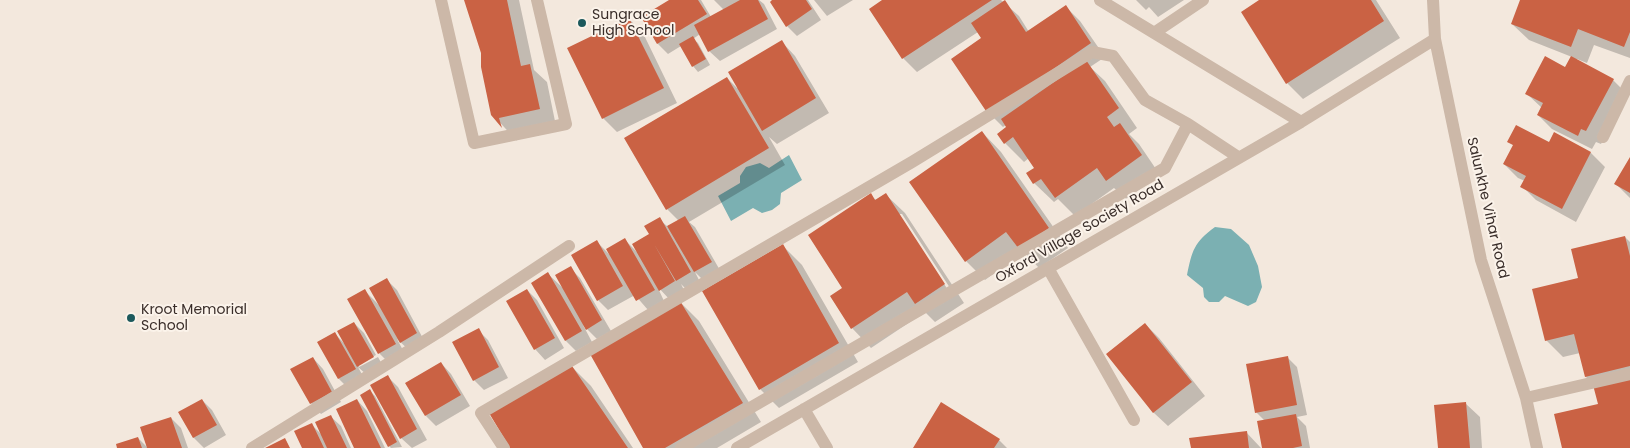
<!DOCTYPE html>
<style>
body{margin:0}
canvas{display:block;background:#f3e8dd}
</style>
<canvas width="1630" height="448"></canvas>
<script>
const ctx = document.querySelector('canvas').getContext('2d');
ctx.lineJoin = 'round';
function fillPath(path, color) {
  ctx.fillStyle = color;
  ctx.fill(path, 'evenodd');
}
function strokePath(path, color, width, dash) {
  ctx.strokeStyle = color;
  ctx.lineWidth = width;
  ctx.lineCap = dash ? 'butt' : 'round';
  ctx.setLineDash(dash || []);
  ctx.stroke(path);
}
function label(font, color, halo, rows, align = 'center') {
  ctx.font = font + ' Poppins,sans-serif';
  ctx.lineWidth = 4;
  ctx.setLineDash([]);
  ctx.textBaseline = 'middle';
  ctx.strokeStyle = halo;
  ctx.fillStyle = color;
  for (const [text, x, y, turn = 0] of rows) {
    ctx.save();
    ctx.translate(x, y);
    ctx.rotate((+turn || 0) * Math.PI / 180);
    ctx.textAlign = isNaN(turn) ? turn : align;
    if (halo) ctx.strokeText(text, 0, 0);
    ctx.fillText(text, 0, 0);
    ctx.restore();
  }
}
const water = new Path2D(`
 M789 155 802 180 781 193 780 204 772 210 762 213 753 208 731 221 718 196 740 183V176L746 167 760 163 769 168Z
 M1215 227 1231 229 1249 245 1258 266 1262 287 1256 302 1248 306 1225 296 1219 302H1209L1204 297 1203 288 1187 275C1192 251 1194 242 1215 227Z`);
const shadow = new Path2D(`
 M465 0H519L534 70 547 82 556 126 515 134 517 141 492 114 482 53Z
 M672 0H701L711 17 724 10 714 0H759L764 4 777 29 720 61 709 51 700 34 693 39 698 43 710 65 698 72 693 66 681 46 668 54 658 44 642 18Z
 M774 0H808L821 20 797 36 787 26Z
 M814 0H853L827 16Z
 M885 0H1001L1019 16 1029 32 1066 7 1080 21 1105 57 1090 67 1105 81 1137 128 1129 134 1139 144 1160 175 1126 199 1114 188 1075 216 1058 199 1054 202 1034 183 1036 168 1029 158 1024 162 1005 143 1008 128 1006 125 1003 127 989 113 983 39 978 32 917 72 903 58 871 9Z
 M1136 0H1184L1158 17 1149 7 1146 10Z
 M1261 0H1376L1400 38 1303 99 1287 83Z
 M1522 0H1630V58L1594 45 1587 63 1577 59 1576 60 1613 80 1627 94 1601 144 1596 142 1592 149 1552 129 1538 115 1542 108 1527 94 1566 68 1572 57 1529 40 1512 24Z
 M629 19 643 33 677 103 617 132 603 118Z
 M782 42 795 56 829 113 777 144 769 137 785 165 689 222 695 227 721 272 705 282 695 272 700 282 687 290 681 284 685 292 670 300 657 286 664 301 648 310 635 295 608 310 598 300 597 242 610 255 625 240 638 253 659 219 668 227 679 221 667 209 727 78 737 88Z
 M982 132 1001 152 1068 248 1039 268 1024 252 985 280 966 261Z
 M1555 134 1591 153 1605 167 1576 222 1536 200 1522 186 1525 181 1518 178 1504 164 1514 146 1509 141 1550 144Z
 M1630 159V198L1616 184Z
 M885 194 905 213 964 303 935 322 925 312 871 348 852 328 831 297 844 288 870 195 876 200ZM899 214H902L950 288 948 290Z
 M1625 237 1630 242V448H1564L1599 405 1594 385 1586 377 1580 353 1563 357 1546 340 1579 279Z
 M783 246 802 265 858 362 779 408 760 389Z
 M570 268 580 278 611 331 597 339 583 325 592 342 576 351 566 341 532 283 548 274 563 288Z
 M387 280 397 290 426 344 411 352 397 339 405 354 389 363 379 353 365 291 379 305Z
 M527 290 537 300 564 348 545 360 535 349 507 301Z
 M680 302 699 321 761 422 717 448H644Z
 M354 323 364 333 376 355 359 364V367L378 357 384 368 368 376 358 367 365 380 349 389 339 379 335 334 344 343Z
 M1145 324 1159 338 1205 396 1168 426 1154 413 1108 355Z
 M478 330 488 340 508 378 484 390 474 380Z
 M1287 357 1297 367 1307 415 1297 417 1306 426 1310 448H1263L1265 421 1256 412Z
 M313 358 323 369 341 402 321 414 311 403Z
 M441 363 451 374 470 406 436 426 426 416Z
 M572 367 591 386 633 448H511Z
 M388 377 398 387 427 440 412 448 401 438Z
 M370 391 375 396 402 447 391 448 389 446Z
 M202 400 212 410 226 435 204 448 194 438 179 413Z
 M357 400 367 411 385 448H356Z
 M1465 403 1480 417 1482 448H1439Z
 M330 416 341 426 351 448H303L311 424 321 434Z
 M171 418 181 428 188 448H149Z
 M1246 432 1261 448H1192Z
 M138 438 148 448H118Z
 M999 440 1007 448H914Z`);
const building = new Path2D(`
 M464 0H507L521 66 530 64 540 109 499 118 502 128 491 115 481 67V53Z
 M669 0H698L707 14 657 44 641 17Z
 M740 0H758L768 19 708 52 694 25Z
 M772 0H806L812 9 786 27 770 2Z
 M882 0H992L902 59 869 9Z
 M1005 0 1026 32 1066 5 1091 43 988 114 951 59 981 38 971 23Z
 M1259 0H1371L1384 21 1286 84 1241 12Z
 M1520 0H1630V32L1624 47 1578 29 1571 47 1511 24Z
 M629 18 664 88 602 119 567 48Z
 M693 36 706 59 692 67 679 44Z
 M782 40 816 98 762 131 728 72Z
 M1545 56 1565 67 1571 56 1614 79 1586 131 1581 129 1578 136 1537 115 1543 103 1525 94Z
 M1086 60 1119 108 1107 117 1114 127 1120 123 1142 155 1106 181 1097 168 1055 198 1041 179 1033 184 1026 173 1034 168 1013 137 1004 144 997 134 1006 127 1001 119Z
 M727 77 769 148 666 210 624 138Z
 M1516 125 1549 142 1554 132 1591 152 1562 209 1520 187 1526 176 1503 164 1513 145 1507 142Z
 M982 131 1049 228 1019 249 1006 232 965 262 909 182Z
 M1630 157V193L1614 184Z
 M871 193 875 200 886 193 945 284 915 304 907 292 851 329 830 296 842 288 808 235Z
 M685 216 712 262 694 272 667 226Z
 M660 217 691 272 676 281 654 244 675 281 659 291 632 244 649 234 644 226Z
 M1625 236 1630 256V366L1585 377 1574 334 1545 341 1532 289 1578 278 1571 249Z
 M625 238 655 290 636 301 606 249Z
 M597 240 623 286 597 301 571 255Z
 M783 244 839 343 759 390 702 291Z
 M571 266 602 320 586 330 555 275Z
 M548 272 582 331 565 341 531 283Z
 M387 278 417 333 400 343 369 288Z
 M365 289 396 344 378 354 347 299Z
 M527 289 555 338 534 350 506 301Z
 M680 301 743 403 665 448H643L590 354Z
 M354 322 374 357 357 367 337 331Z
 M1145 323 1192 382 1153 413 1106 354Z
 M479 328 499 367 473 381 452 342Z
 M335 332 356 369 338 379 317 342Z
 M1288 356 1297 405 1255 413 1246 364Z
 M313 357 332 392 310 404 290 369Z
 M441 362 461 395 425 416 405 383Z
 M572 366 628 448H510L489 413Z
 M388 375 417 429 400 439 370 385Z
 M1630 377V448H1562L1554 414 1598 404 1593 385Z
 M370 389 397 442 388 447 360 395Z
 M202 399 217 425 193 438 178 412Z
 M357 399 381 448H354L336 409Z
 M941 402 1000 439 994 448H913Z
 M1466 402 1470 448H1438L1434 405Z
 M1296 414 1302 446 1293 448H1262L1257 421Z
 M331 415 347 448H327L315 422Z
 M171 417 182 448H147L140 427Z
 M312 423 324 448H302L294 431Z
 M1247 431 1249 448H1191L1189 438Z
 M138 437 142 448H117L116 444Z
 M285 438 290 448H265Z`);
const minor = new Path2D(`
 M441 0 474 143 566 124 537 0
 M1100 0 1301 122
 M1433 0 1435 39 1481 260 1526 398 1537 448
 M1154 33 1203 0
 M1603 137 1630 81
 M1048 268 1134 420
 M1526 398 1630 374
 M804 409 827 448
 M252 448 439 332 569 246
 M504 448 481 413 912 162 1092 52 1113 56 1145 100 1188 124 1238 157
 M681 448 1165 168 1188 124
 M737 448 1301 122 1435 39`);
const markers = [
 [582,23,5,"#1c595c"],
 [131,318,5,"#1c595c"]
];
const poiNames = [
 ["Sungrace",592,15],
 ["High School",592,31],
 ["Kroot Memorial",141,310],
 ["School",141,326]
];
const streetNames = [
 ["Salunkhe Vihar Road",1487,208,77],
 ["Oxford Village Society Road",1080,232,-30]
];
fillPath(water, '#7bb0b2');
fillPath(shadow, '#0003');
fillPath(building, '#ca6244');
strokePath(minor, '#ccb8a8', 12);
for (const [x, y, r, color] of markers) {
  const dot = new Path2D();
  dot.arc(x, y, r, 0, 2 * Math.PI);
  ctx.fillStyle = color;
  ctx.fill(dot);
  strokePath(dot, '#fbf3ea', 2);
}
label('14px', '#392d29', '#fbf3ea', poiNames, 'left');
label('14px', '#392d29', '#fbf3ea', streetNames);
</script>
